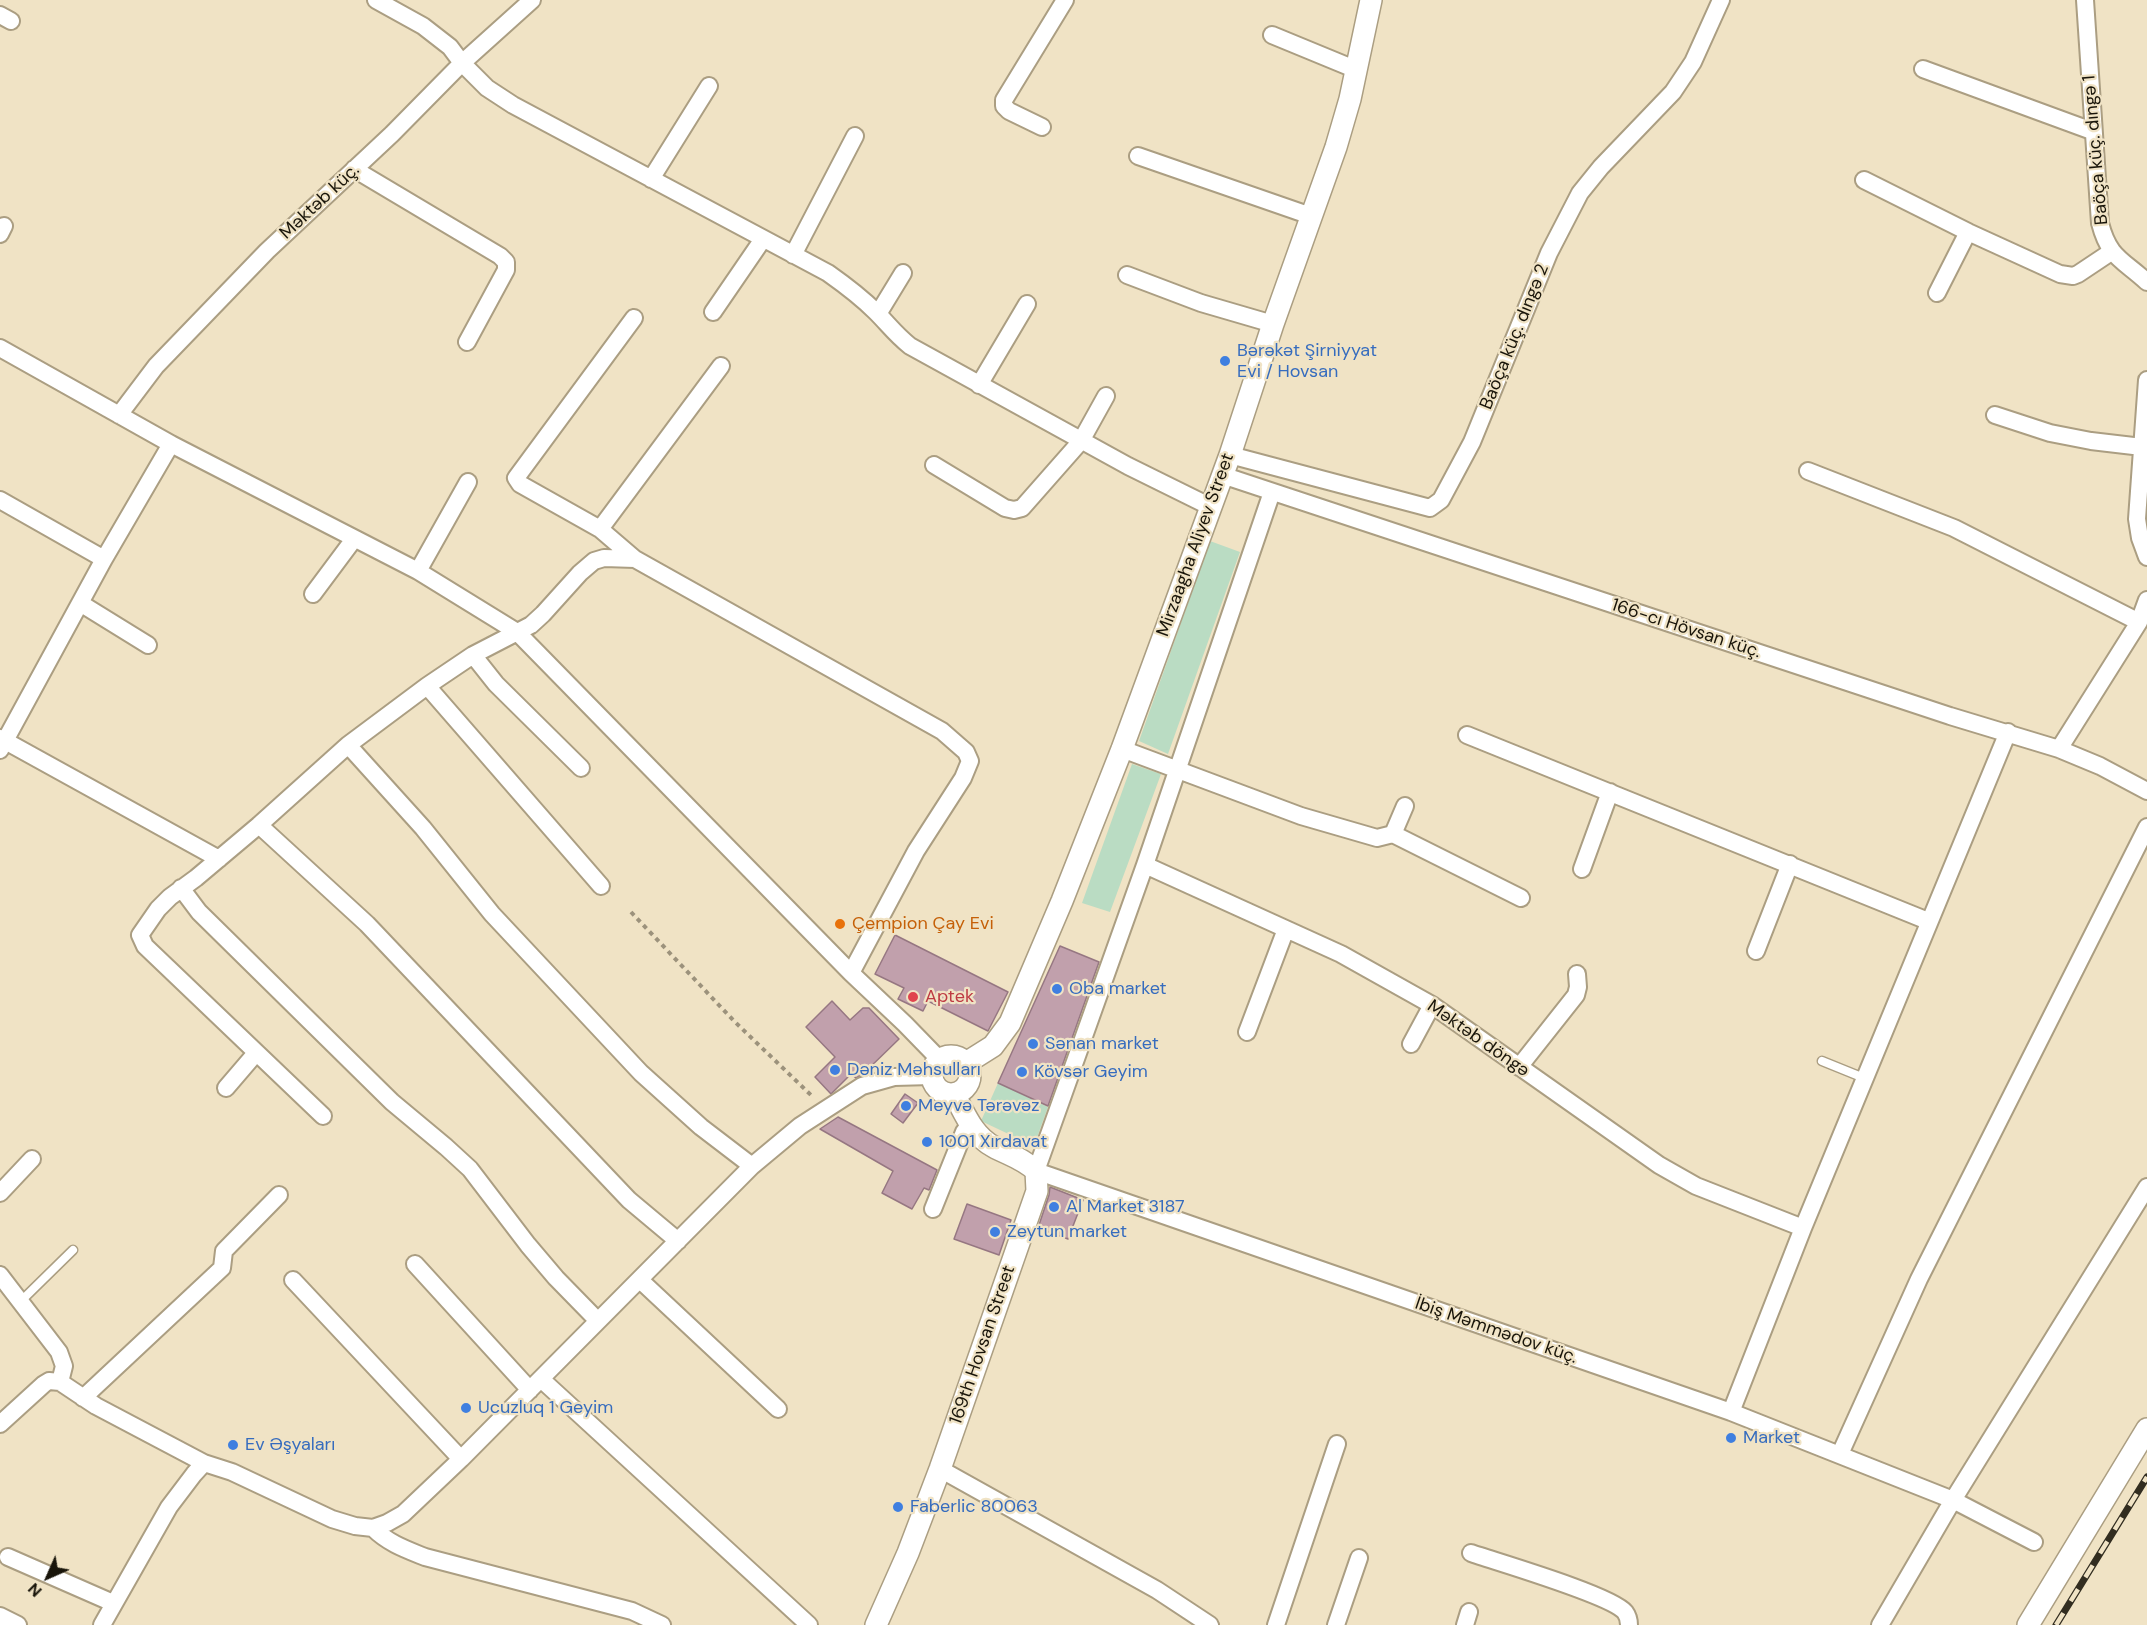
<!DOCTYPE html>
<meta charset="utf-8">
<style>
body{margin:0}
#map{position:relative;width:2147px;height:1625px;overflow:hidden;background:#f0e3c5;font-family:"DM Sans",sans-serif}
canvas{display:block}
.north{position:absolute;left:18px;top:1547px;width:60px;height:60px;-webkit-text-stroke:4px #f0e3c5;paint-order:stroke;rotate:225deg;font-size:16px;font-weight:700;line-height:24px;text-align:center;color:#19150a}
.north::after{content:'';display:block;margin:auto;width:21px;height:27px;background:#19150a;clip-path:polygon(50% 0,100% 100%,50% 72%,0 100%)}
</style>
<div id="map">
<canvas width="2147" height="1625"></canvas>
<div class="north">N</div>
</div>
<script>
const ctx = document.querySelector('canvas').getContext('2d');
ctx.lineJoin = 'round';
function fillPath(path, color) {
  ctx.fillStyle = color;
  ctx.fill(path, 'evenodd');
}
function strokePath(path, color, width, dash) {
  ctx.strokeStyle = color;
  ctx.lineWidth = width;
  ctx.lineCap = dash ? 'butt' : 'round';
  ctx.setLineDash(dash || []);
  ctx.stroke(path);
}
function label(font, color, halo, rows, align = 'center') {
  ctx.font = font + ' "DM Sans",sans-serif';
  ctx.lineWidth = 4.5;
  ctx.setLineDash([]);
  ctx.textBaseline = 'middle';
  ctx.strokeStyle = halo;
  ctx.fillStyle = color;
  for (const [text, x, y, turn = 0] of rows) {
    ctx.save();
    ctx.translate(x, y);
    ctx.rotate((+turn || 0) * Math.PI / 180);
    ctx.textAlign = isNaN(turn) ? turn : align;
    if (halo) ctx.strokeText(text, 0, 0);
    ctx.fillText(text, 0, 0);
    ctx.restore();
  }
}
const green = new Path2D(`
 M1210 541 1240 552 1168 754 1139 741Z
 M1132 764 1161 774 1110 912 1082 903Z
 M998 1083 1048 1107 1034 1146 981 1121Z`);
const building = new Path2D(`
 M895 935 1008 992 988 1031 928 1001 923 1011 898 999 904 988 875 974Z
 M1060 946 1099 962 1048 1106 998 1083Z
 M832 1001 850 1020 863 1008H869L899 1039 862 1075 856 1078 851 1074 831 1094 815 1077 835 1057 806 1027Z
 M905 1094 918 1103 903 1123 891 1114Z
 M838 1117 937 1170 929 1190 924 1188 912 1209 882 1193 893 1171 820 1129Z
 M1050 1187 1083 1200 1068 1239 1038 1228 1049 1195Z
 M967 1204 1011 1220 999 1255 954 1239Z`);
const path = new Path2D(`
 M631 912 734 1021 814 1098`);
const service = new Path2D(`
 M1822 1061 1864 1078
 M21 1301 73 1250`);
const minor = new Path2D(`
 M376 0 423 26 450 47 462 63 487 88 513 105 828 273C845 285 861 297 876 312 889 325 895 334 910 346L1128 466 1211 507
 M2085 0 2100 223C2109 258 2122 259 2147 282
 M0 15 11 21
 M1272 35 1357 70
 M1923 69 2092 131
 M1042 127 1009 111 1004 106V100L1065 0
 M1138 156 1311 216
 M354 169 500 256 506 262V270L467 342
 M651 179 709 86
 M1864 180 1968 232 2060 274 2073 276 2078 274 2111 252
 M0 234 4 226
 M793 255 855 136
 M1127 275 1201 303 1273 324
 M1937 293 1968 232
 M713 312 763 239
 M878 314 903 273
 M634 318 516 478 520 484 600 529 635 559
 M0 348 171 444 418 571 517 632 851 973 905 1024 940 1060
 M2147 380 2137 519 2140 538 2147 557
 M979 385 1027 304
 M119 415 156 366 267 251 392 134 462 63 532 0
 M1995 415 2050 433 2091 441 2142 447
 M1230 455 1430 508 1441 500 1472 442 1549 253 1580 193 1601 167 1673 92 1693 62 1721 0
 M934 465 1005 508 1014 510 1022 508 1081 441 1106 396
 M1808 471 1954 528 2139 622
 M1222 475 1950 716 2059 749 2100 766 2147 791
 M1272 492 1145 865 1036 1171 1731 1412 1953 1500 2034 1542
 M0 500 104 559
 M600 529 721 366
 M418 571 468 482
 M313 594 354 539
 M80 603 148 645
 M473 655 496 684 581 768
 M427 686 601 886
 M1467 735 1928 921
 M0 738 219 859
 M348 745 423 828 492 914 641 1073 701 1127 752 1166
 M1122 749 1301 816 1377 838 1393 834 1521 898
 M2059 749 2139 622 2147 600
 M0 750 104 559 171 444
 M259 825 367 924 629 1200 678 1241
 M1393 834 1405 806
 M1145 865 1341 954 1432 1005 1659 1165 1696 1186 1803 1228
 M1582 869 1610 792
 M181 888 199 912 392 1102 446 1147 470 1169 528 1245 556 1278 598 1321
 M1756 951 1790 864
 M1247 1032 1286 929
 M1411 1044 1432 1005
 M1519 1067 1576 995 1578 987 1577 974
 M226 1088 256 1053
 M323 1116 145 946 140 935 158 909 170 897 196 878 259 825 348 745 427 686 473 655 531 625 543 614 580 573 594 561 604 558 635 559 942 731 966 752 970 761 963 778 916 851 851 973
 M0 1193 32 1159
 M933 1209 964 1132 970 1124
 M415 1264 530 1390
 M0 1275 59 1352 64 1366 60 1382
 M293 1280 461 1459
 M640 1280 778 1409
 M541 1379 809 1625
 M83 1398 222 1268 224 1251 279 1195
 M1731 1412 1803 1228 2008 732
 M0 1424 44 1384 49 1381 60 1382 96 1406 204 1463
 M1840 1454 1919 1279 2147 827
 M940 1469 1157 1590 1210 1625
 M373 1528C388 1543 405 1549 425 1557L632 1611 662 1625
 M1471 1553C1497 1562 1611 1595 1625 1612 1628 1616 1629 1620 1629 1625
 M8 1557 113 1603
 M0 1616 18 1625
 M102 1625 169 1507 194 1474 204 1463 232 1472 332 1519 355 1526 373 1528 387 1523 403 1514 461 1459 752 1166 800 1126 862 1086 894 1077 932 1076
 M1276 1625 1337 1444
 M1336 1625 1359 1558
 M1465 1625 1469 1612
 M1880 1625 1953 1500 2147 1187`);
const tertiary = new Path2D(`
 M932 1075a19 19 0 1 1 38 0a19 19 0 1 1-38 0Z
 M966 1063 993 1046 1010 1023 1062 901 1122 749 1230 455 1273 324 1336 147 1350 99 1371 0
 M876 1625 908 1553 940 1469 1037 1191 1036 1171C1024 1159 1009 1155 994 1147 973 1136 965 1114 954 1094
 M2028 1625 2147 1429`);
const rail = new Path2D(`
 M2056 1625 2147 1477`);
const markers = [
 [1225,361,6,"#3f7fe0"],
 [840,924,6,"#e8710a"],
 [1057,989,6,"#3f7fe0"],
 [913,997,6,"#e0444e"],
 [1033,1044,6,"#3f7fe0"],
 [835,1070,6,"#3f7fe0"],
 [1022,1072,6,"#3f7fe0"],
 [906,1106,6,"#3f7fe0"],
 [927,1142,6,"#3f7fe0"],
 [1054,1207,6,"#3f7fe0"],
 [995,1232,6,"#3f7fe0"],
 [466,1408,6,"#3f7fe0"],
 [1731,1438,6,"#3f7fe0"],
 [233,1445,6,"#3f7fe0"],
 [898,1507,6,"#3f7fe0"]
];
const streetNames = [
 ["Baöça küç. dıngə 1",2096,150,-95],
 ["Məktəb küç.",320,202,-43],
 ["Baöça küç. dıngə 2",1515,337,-68],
 ["Mirzaagha Aliyev Street",1196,545,-70],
 ["166-cı Hövsan küç.",1686,629,18],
 ["Məktəb döngə",1478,1039,35],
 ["İbiş Məmmədov küç.",1496,1331,19],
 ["169th Hovsan Street",983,1345,-71]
];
const shopNames = [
 ["Bərəkət Şirniyyat",1237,351],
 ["Evi / Hovsan",1237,372],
 ["Oba market",1069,989],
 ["Sənan market",1045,1044],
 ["Dəniz Məhsulları",847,1070],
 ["Kövsər Geyim",1034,1072],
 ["Meyvə Tərəvəz",918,1106],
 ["1001 Xırdavat",939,1142],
 ["Al Market 3187",1066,1207],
 ["Zeytun market",1007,1232],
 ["Ucuzluq 1 Geyim",478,1408],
 ["Market",1743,1438],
 ["Ev Əşyaları",245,1445],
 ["Faberlic 80063",910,1507]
];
const foodNames = [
 ["Çempion Çay Evi",852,924]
];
const healthNames = [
 ["Aptek",925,997]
];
fillPath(green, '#badcc3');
fillPath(building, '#c1a0ac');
strokePath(building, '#967782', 1.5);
strokePath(service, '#ab9e82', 11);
strokePath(minor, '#ab9e82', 20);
strokePath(tertiary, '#ab9e82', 24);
strokePath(path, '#9c927c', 4, [4.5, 4.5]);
strokePath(service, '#fff', 8);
strokePath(minor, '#fff', 16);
strokePath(tertiary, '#fff', 21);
strokePath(rail, '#322d20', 7);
strokePath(rail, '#f0e3c5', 4.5, [14]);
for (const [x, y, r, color] of markers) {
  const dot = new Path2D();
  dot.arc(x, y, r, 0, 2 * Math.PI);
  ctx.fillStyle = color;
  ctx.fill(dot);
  strokePath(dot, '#f0e3c5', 2);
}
label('18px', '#19150a', '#f0e3c5', streetNames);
label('18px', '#366cbe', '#f0e3c5', shopNames, 'left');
label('18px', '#c56008', '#f0e3c5', foodNames, 'left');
label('18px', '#be3a42', '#f0e3c5', healthNames, 'left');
</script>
